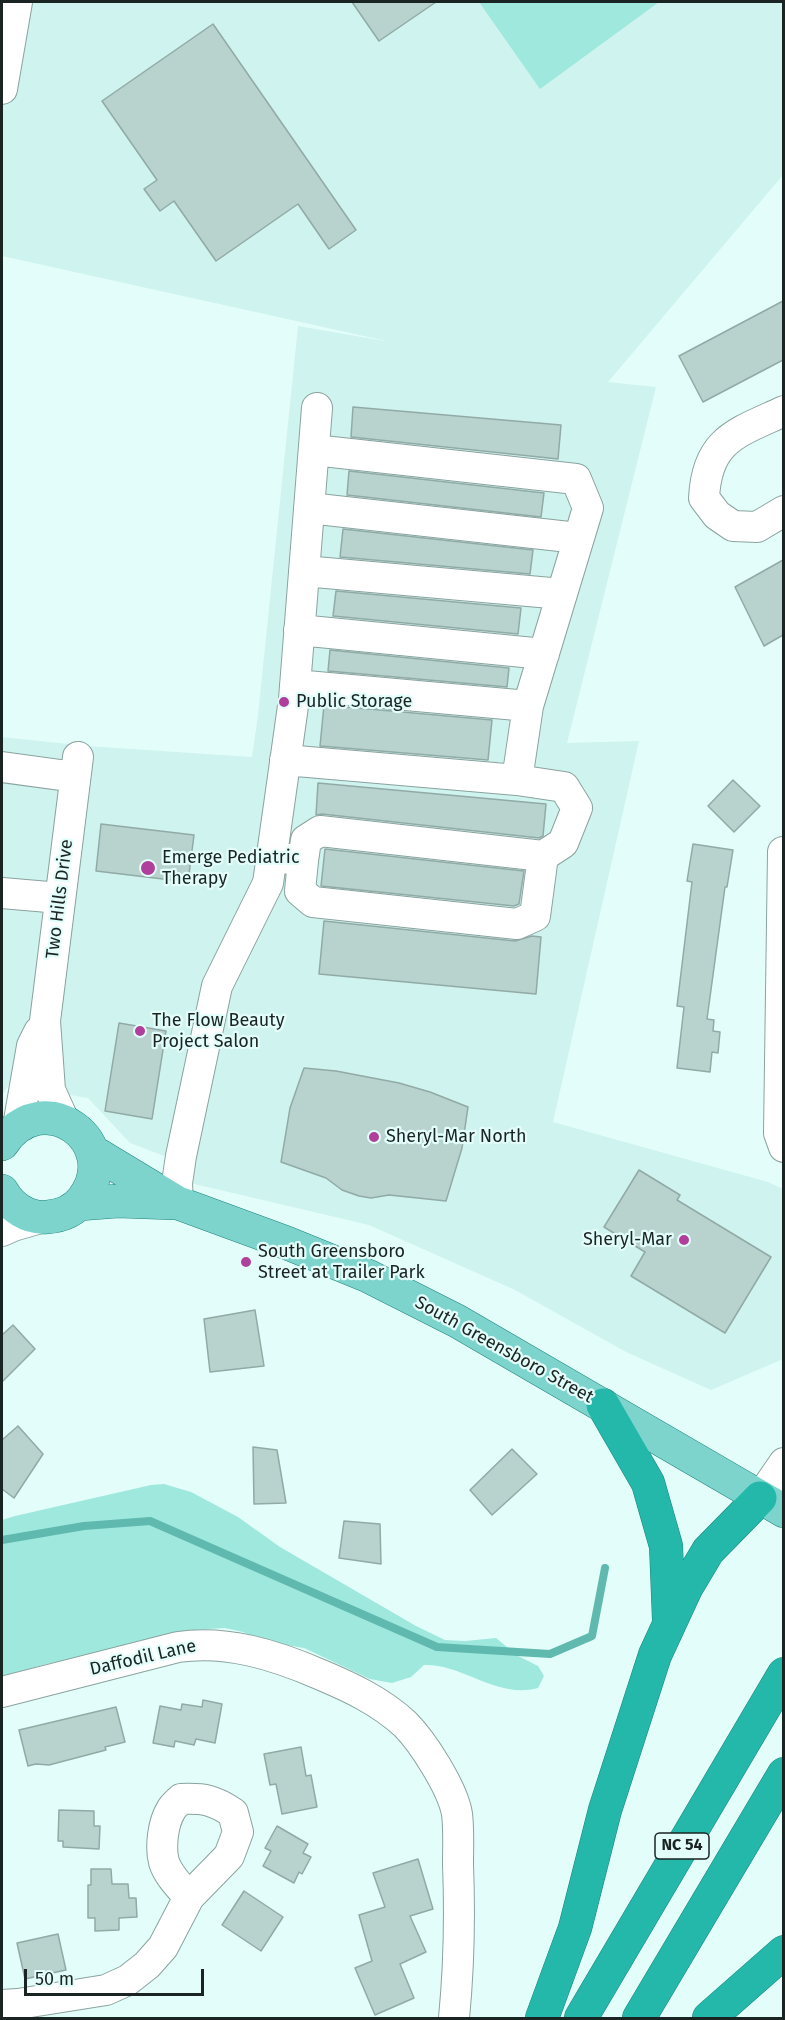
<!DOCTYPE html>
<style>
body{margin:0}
#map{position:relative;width:785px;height:2020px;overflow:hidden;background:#e3fefa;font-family:"Fira Sans",sans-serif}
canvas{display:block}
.frame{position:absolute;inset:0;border:3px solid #1a2423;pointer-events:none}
.scale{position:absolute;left:24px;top:1969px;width:180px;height:27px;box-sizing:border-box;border:3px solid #1a2423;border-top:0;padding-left:8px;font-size:18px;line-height:21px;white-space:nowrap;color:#1a2423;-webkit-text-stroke:4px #e3fefa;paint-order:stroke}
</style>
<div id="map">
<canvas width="785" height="2020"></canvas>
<div class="frame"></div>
<div class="scale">50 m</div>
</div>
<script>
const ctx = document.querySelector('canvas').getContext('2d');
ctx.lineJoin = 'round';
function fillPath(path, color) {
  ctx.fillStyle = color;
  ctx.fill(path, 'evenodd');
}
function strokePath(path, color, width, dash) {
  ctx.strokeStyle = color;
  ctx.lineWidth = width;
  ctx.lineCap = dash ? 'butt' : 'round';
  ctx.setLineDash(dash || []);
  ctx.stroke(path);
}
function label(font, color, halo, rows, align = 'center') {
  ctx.font = font + ' "Fira Sans",sans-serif';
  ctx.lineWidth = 4.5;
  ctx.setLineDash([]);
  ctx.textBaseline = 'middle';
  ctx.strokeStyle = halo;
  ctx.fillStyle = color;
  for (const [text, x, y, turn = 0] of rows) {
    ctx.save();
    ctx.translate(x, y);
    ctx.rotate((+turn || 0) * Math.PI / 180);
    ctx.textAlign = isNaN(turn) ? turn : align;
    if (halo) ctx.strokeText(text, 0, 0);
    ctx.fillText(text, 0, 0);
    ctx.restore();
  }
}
const built = new Path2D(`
 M17 2H783V175L608 382 656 387 567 743 639 741 553 1122 768 1182 783 1189V1359L711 1390 626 1352 515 1290 369 1225 186 1182 188 1165 130 1143 88 1098 9 1085 2 1095V737L87 746 252 757 258 715 298 326 391 342 2 256V89Z`);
const green = new Path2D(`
 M479 2H659L540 89Z
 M164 1484 191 1492 238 1517 280 1547 416 1626 445 1640 465 1641 496 1638 518 1656 538 1666 544 1676 538 1688C496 1699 464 1664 424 1665L411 1677 392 1683 370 1679 304 1648 262 1641 243 1632 225 1628 194 1630 155 1642 46 1664 2 1677V1520L15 1516 151 1485Z`);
const stream = new Path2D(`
 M2 1540 84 1526 150 1521 437 1647 550 1654 592 1636 605 1568`);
const building = new Path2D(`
 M352 2H436L379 41Z
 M213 24 356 230 329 249 298 204 216 261 174 201 160 211 144 189 157 180 102 101Z
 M783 301V360L703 402 679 356Z
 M353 407 561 425 558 459 351 437Z
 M349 471 544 493 541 517 347 495Z
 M343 529 533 550 530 574 340 557Z
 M783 560V635L764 646 735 587Z
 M336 591 521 608 518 634 333 616Z
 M330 650 509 668 507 687 328 671Z
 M324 705 492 720 488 760 320 746Z
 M733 780 760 806 734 832 708 806Z
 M318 783 546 804 543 836 539 838 322 814 316 815Z
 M101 824 194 835 188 882 96 871Z
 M693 844 733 850 727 887H725L707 1019 714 1020 713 1031 720 1032 718 1053 712 1052 710 1072 677 1068 684 1007 677 1006 692 882 687 881Z
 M325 849 524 871 519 904 514 906 321 886Z
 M324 921 515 941 532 936 541 937 536 994 319 974Z
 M119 1023 166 1031 152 1119 105 1111Z
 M304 1068 336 1071 399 1083 430 1092 468 1107 462 1148 446 1201 389 1195 371 1198 359 1196 342 1190 326 1178 281 1162 290 1108Z
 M639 1170 680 1195 677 1200 771 1257 725 1333 631 1276 645 1252 604 1227Z
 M255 1310 264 1366 210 1372 204 1319Z
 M13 1325 35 1349 2 1382V1335Z
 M18 1426 43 1454 14 1498 2 1489V1440Z
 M253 1447 277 1450 286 1503 254 1504Z
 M512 1449 537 1474 492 1515 470 1490Z
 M344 1521 380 1524 381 1564 339 1558Z
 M203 1700 222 1704 215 1743 196 1739 194 1745 175 1741 174 1747 153 1743 160 1706 181 1710 182 1704 202 1707Z
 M116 1707 125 1742 105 1747 106 1750 49 1765 36 1764 28 1766 19 1730Z
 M301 1747 306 1776 311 1775 317 1807 282 1814 276 1784 270 1785 264 1754Z
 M59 1810 94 1811V1826H100L99 1849 63 1847V1841H58Z
 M277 1826 308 1844 303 1853 311 1857 302 1874 299 1872 294 1883 263 1866 271 1851 265 1848Z
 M418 1859 433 1909 410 1916 426 1952 400 1964 414 1998 375 2015 355 1968 372 1961 359 1915 385 1907 373 1873Z
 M91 1869H111L112 1884H128L129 1898H136L137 1917 119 1918V1930L95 1931V1918H88V1885H91Z
 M244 1891 283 1917 261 1951 222 1925Z
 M58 1934 66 1970 25 1979 17 1943Z`);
const minor = new Path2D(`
 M2 89 17 2
 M784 411C737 433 707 439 704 498L717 515 733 526 757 527 784 511
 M314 450 576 479 588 508 528 706
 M309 508 578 538
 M304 571 562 594
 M299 630 544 654
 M285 760 517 780 528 706 295 685
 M2 767 75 777
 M783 852 779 1133 784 1147
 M283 858 303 861 300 891 313 902 517 924 535 916 543 856
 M303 861 306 840 320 831 543 856 563 843 577 808 564 787 517 780
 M2 893 60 898
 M64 1121 50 1090 45 1021 78 757
 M18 1126 32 1046 39 1032
 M178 1203 177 1183 181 1156 217 986 268 883 294 699 317 408
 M2 1231 13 1226 44 1217
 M760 1498 784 1463
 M2 1692 178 1647C227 1640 275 1655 319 1674 350 1687 380 1701 405 1724 423 1742 453 1789 457 1814 459 1830 458 1848 458 1864 460 1916 459 1967 454 2018
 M2 2005 18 2004 106 1990 128 1980 147 1965 163 1947 189 1897 229 1856 238 1832 233 1813C214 1800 204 1798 181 1799 178 1802 173 1806 171 1810 163 1823 160 1847 164 1862 168 1875 180 1887 189 1897`);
const major = new Path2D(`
 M2 1144C43 1082 125 1143 83 1199 74 1211 61 1216 47 1217 28 1219 11 1207 2 1191
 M92 1151 178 1203 287 1243 368 1276 457 1321 784 1511
 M79 1204 118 1201 173 1203`);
const highway = new Path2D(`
 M603 1405 648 1483 666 1546 669 1620
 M542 2018 575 1928 605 1810 655 1655 686 1588 708 1551 760 1498
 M581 2018 784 1674
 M639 2018 784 1774
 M709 2018 784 1952`);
const markers = [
 [284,702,6,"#b03f9b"],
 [148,868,8,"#b03f9b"],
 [140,1031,6,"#b03f9b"],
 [374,1137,6,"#b03f9b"],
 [684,1240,6,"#b03f9b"],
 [246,1262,6,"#b03f9b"]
];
const shields = [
 [682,1846,54]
];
const shieldNames = [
 ["NC 54",682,1846]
];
const poiNames = [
 ["Public Storage",296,702],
 ["Emerge Pediatric",162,858],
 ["Therapy",162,879],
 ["The Flow Beauty",152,1021],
 ["Project Salon",152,1042],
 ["Sheryl-Mar North",386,1137],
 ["Sheryl-Mar",672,1240,"right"],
 ["South Greensboro",258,1252],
 ["Street at Trailer Park",258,1273]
];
const streetNames = [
 ["Two Hills Drive",60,899,-83],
 ["South Greensboro Street",504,1350,29],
 ["Daffodil Lane",143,1658,-13]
];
fillPath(built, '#cff3ee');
fillPath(green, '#9fe8de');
strokePath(stream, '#5fb9ae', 8);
fillPath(building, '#b8d2ce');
strokePath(building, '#91aaa6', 1.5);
strokePath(minor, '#8aa39f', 32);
strokePath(major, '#20847b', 34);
strokePath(highway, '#20847b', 34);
strokePath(minor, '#fff', 30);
strokePath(major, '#7cd4cd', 33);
strokePath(highway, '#24b8ab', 33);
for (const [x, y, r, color] of markers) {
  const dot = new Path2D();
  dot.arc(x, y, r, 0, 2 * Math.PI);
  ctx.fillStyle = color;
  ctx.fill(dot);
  strokePath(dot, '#e3fefa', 2);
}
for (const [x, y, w] of shields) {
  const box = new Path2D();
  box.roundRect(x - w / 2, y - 13, w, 26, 4.5);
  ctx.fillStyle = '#e3fefa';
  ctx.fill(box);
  strokePath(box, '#1a2423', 1.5);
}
label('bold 16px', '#1a2423', null, shieldNames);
label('18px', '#1a2423', '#e3fefa', poiNames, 'left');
label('18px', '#1a2423', '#e3fefa', streetNames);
</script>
